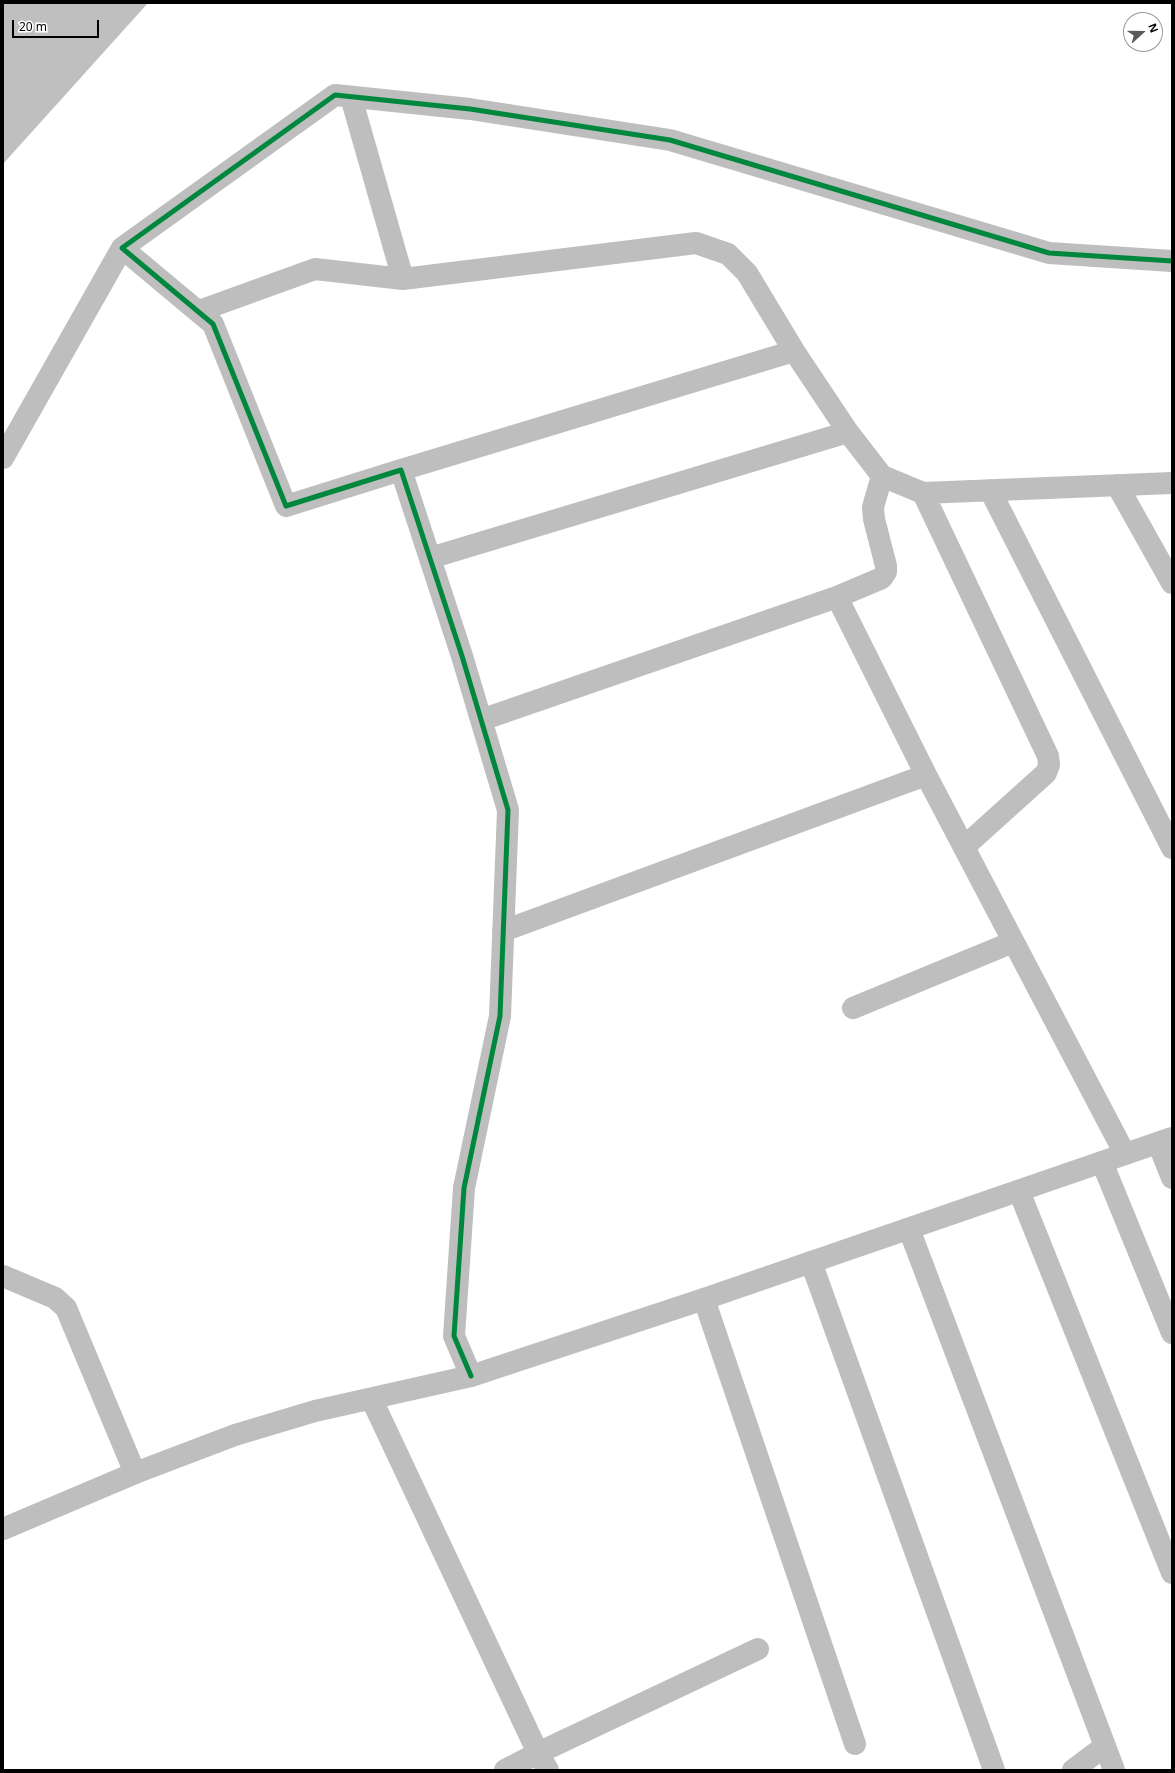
<!DOCTYPE html>
<style>
body{margin:0}
#map{position:relative;width:1175px;height:1773px;overflow:hidden;background:#fff;font-family:"Noto Sans",sans-serif}
canvas{display:block}
.frame{position:absolute;inset:0;border:4px solid #000;pointer-events:none}
.north{position:absolute;left:1123px;top:12px;width:40px;height:40px;box-sizing:border-box;background:#fff;border:1px solid #999;border-radius:50%;rotate:69deg;font-size:11px;font-weight:700;line-height:16px;text-align:center;color:#000}
.north::after{content:'';display:block;margin:auto;width:14px;height:18px;background:#595959;clip-path:polygon(50% 0,100% 100%,50% 72%,0 100%)}
.scale{position:absolute;left:12px;top:20px;width:87px;height:18px;box-sizing:border-box;border:2px solid #000;border-top:0;padding-left:5px;font-size:12px;line-height:14px;white-space:nowrap;color:#000;-webkit-text-stroke:3px #fff;paint-order:stroke}
</style>
<div id="map">
<canvas width="1175" height="1773"></canvas>
<div class="frame"></div>
<div class="north">N</div>
<div class="scale">20 m</div>
</div>
<script>
const ctx = document.querySelector('canvas').getContext('2d');
ctx.lineJoin = 'round';
function fillPath(path, color) {
  ctx.fillStyle = color;
  ctx.fill(path, 'evenodd');
}
function strokePath(path, color, width, dash) {
  ctx.strokeStyle = color;
  ctx.lineWidth = width;
  ctx.lineCap = dash ? 'butt' : 'round';
  ctx.setLineDash(dash || []);
  ctx.stroke(path);
}
const water = new Path2D(`
 M3 3H148L3 164Z`);
const minor = new Path2D(`
 M351 97 403 279 696 243 728 254 747 273 794 351 848 432 882 476 923 493 1172 483
 M199 311 315 269 403 279
 M3 458 122 248
 M401 470 794 351
 M1117 485 1172 583
 M990 490 1172 848
 M923 493 1048 756 1049 765 1046 773 964 847
 M430 558 848 432
 M837 597 926 775 1125 1154
 M481 720 837 597 882 578 886 572V566L874 519 873 507 882 476
 M503 931 926 775
 M853 1008 1013 942
 M1158 1143 1172 1178
 M1102 1162 1172 1333
 M1019 1191 1172 1573
 M909 1229 1114 1770
 M811 1262 994 1770
 M3 1276 55 1298 66 1308 135 1473
 M704 1299 855 1744
 M471 1376 454 1336 464 1188 500 1016 508 810 462 656 401 470 286 506 213 324 122 248 335 95 470 109 670 140 1049 253 1172 261
 M372 1400 538 1753 548 1770
 M505 1770 538 1753 758 1649
 M1073 1770 1105 1746`);
const tertiary = new Path2D(`
 M3 1529 135 1473 235 1435 315 1411 471 1376 704 1299 1172 1138`);
const cycleway = new Path2D(`
 M471 1376 454 1336 464 1188 500 1016 508 810 462 656 401 470 286 506 213 324 122 248 335 95 470 109 670 140 1049 253 1172 261`);
fillPath(water, '#bfbfbf');
strokePath(minor, '#bebebe', 22);
strokePath(tertiary, '#bebebe', 22);
strokePath(cycleway, '#00873e', 5);
</script>
